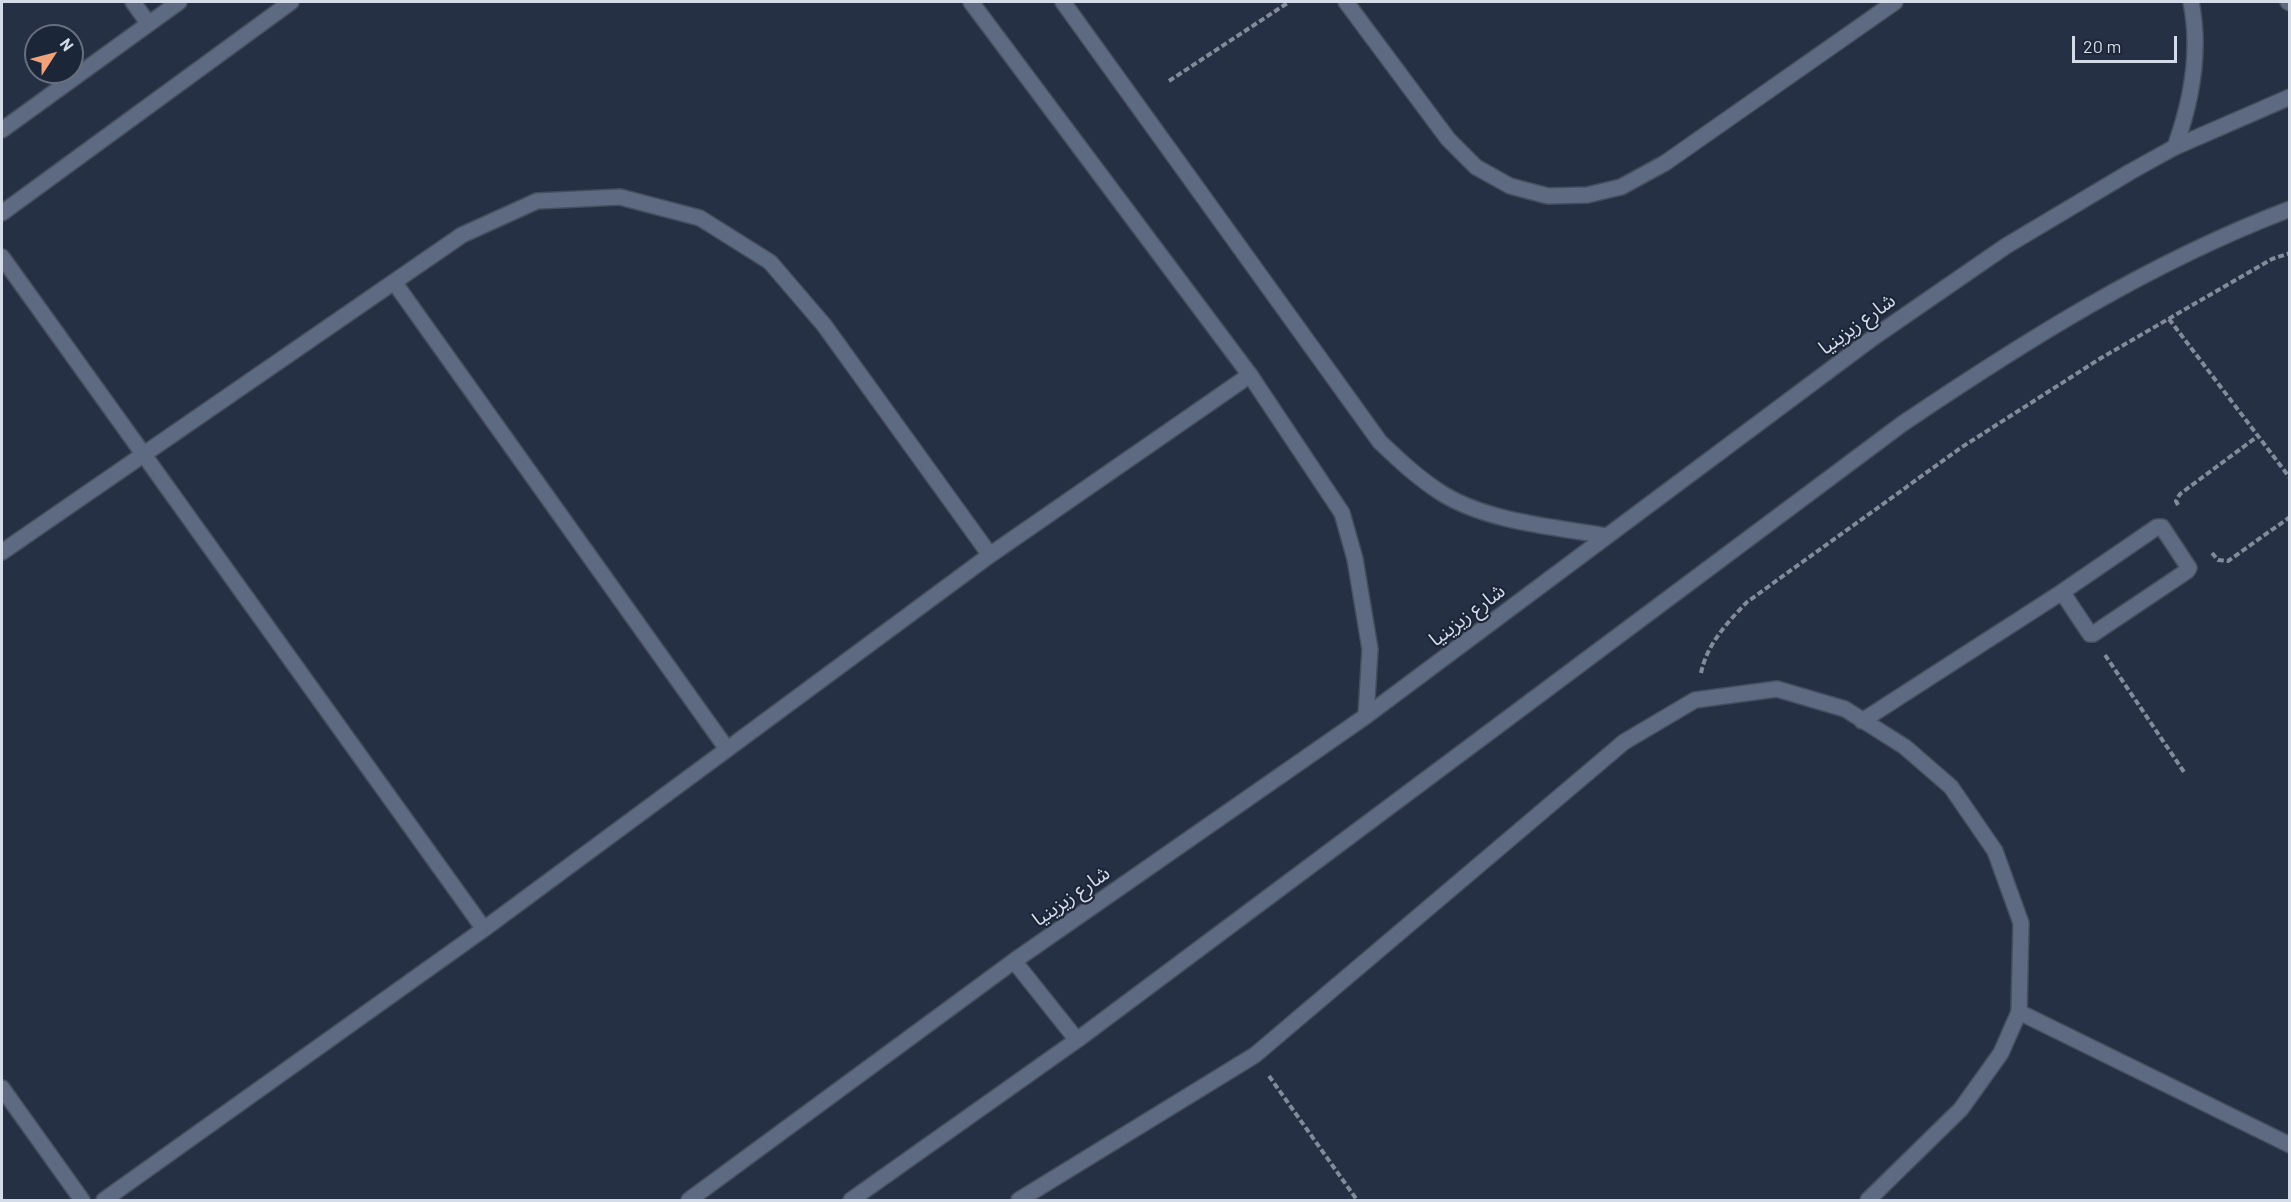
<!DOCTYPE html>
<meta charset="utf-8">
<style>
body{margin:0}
#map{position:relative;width:2291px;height:1202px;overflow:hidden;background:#253044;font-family:Barlow,sans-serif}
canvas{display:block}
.frame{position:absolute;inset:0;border:3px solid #d4dbe9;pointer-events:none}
.north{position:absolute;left:24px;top:24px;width:60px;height:60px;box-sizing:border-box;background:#1c2639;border:2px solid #666e7f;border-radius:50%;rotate:54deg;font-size:16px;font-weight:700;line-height:24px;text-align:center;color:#d4dbe9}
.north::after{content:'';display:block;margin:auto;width:21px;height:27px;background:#f0a27a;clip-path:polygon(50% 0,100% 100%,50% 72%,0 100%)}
.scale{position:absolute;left:2072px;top:36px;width:105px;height:27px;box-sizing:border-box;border:3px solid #d4dbe9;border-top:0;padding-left:8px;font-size:18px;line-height:21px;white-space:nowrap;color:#d4dbe9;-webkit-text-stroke:4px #1c2639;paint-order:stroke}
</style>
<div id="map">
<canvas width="2291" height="1202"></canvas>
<div class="frame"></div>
<div class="north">N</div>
<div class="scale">20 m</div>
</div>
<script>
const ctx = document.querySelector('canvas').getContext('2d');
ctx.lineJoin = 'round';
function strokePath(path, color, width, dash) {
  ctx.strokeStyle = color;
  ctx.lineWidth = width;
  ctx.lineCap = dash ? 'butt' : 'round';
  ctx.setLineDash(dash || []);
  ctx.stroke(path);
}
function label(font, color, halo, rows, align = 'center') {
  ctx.font = font + ' Barlow,"Noto Sans Arabic",sans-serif';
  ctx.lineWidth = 4.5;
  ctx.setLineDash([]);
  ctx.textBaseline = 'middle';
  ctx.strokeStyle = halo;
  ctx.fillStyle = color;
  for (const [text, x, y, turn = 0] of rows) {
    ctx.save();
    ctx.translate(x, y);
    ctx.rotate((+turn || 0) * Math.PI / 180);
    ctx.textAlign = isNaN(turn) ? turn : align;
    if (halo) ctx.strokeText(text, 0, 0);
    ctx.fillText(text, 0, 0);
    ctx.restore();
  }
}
const path = new Path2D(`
 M1169 81 1289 2
 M2169 319 2290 478
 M2178 505 2176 501 2180 494 2258 436
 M2212 553 2218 560 2228 561 2290 517
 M2105 655 2184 772
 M1701 673C1707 644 1727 623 1747 602L1962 447 2101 358 2272 259 2290 253
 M1269 1076 1357 1200`);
const lane = new Path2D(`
 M133 2 148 23`);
const street = new Path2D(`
 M1346 2 1448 139 1476 167 1510 186 1548 196 1587 195 1621 187 1665 163 1895 2
 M2288 2 2290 3
 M2175 147C2192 100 2201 51 2191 2
 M2 257 484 929
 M394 282 727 749
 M2 552 462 235 537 201 620 197 700 218 770 262 824 325 990 555
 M1862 721 2062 592 2157 527H2162L2189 568 2187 571 2093 634H2090L2062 592
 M2019 1012 2290 1145
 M2 1088 82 1200
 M104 1200 484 929 990 555 1250 375
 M1019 1200 1255 1055 1624 742 1695 700 1777 689 1845 709 1905 747 1951 787 1995 851 2021 923 2019 1012 2001 1053 1961 1109 1868 1200`);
const secondary = new Path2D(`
 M971 2 1250 375 1342 513 1355 559 1370 649 1366 716
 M1063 2 1380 442C1400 461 1419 479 1443 494 1489 522 1555 527 1607 536
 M2 130 179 2
 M2 213 291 2
 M1014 961 1077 1040
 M689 1200 1014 961 1366 716 1874 337 2006 246 2130 172 2175 147 2290 97
 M851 1200 1077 1040 1902 424C2025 341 2150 262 2290 209`);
const streetNames = [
 ["شارع زيزينيا",1857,324,-36],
 ["شارع زيزينيا",1467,615,-37],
 ["شارع زيزينيا",1071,896,-35]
];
strokePath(lane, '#454e5f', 18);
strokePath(street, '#454e5f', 18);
strokePath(secondary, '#454e5f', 18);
strokePath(path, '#828b9c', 4, [6, 3]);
strokePath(lane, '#5e6a81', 15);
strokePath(street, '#5e6a81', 15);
strokePath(secondary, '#5e6a81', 15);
label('20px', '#d4dbe9', '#1c2639', streetNames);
</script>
